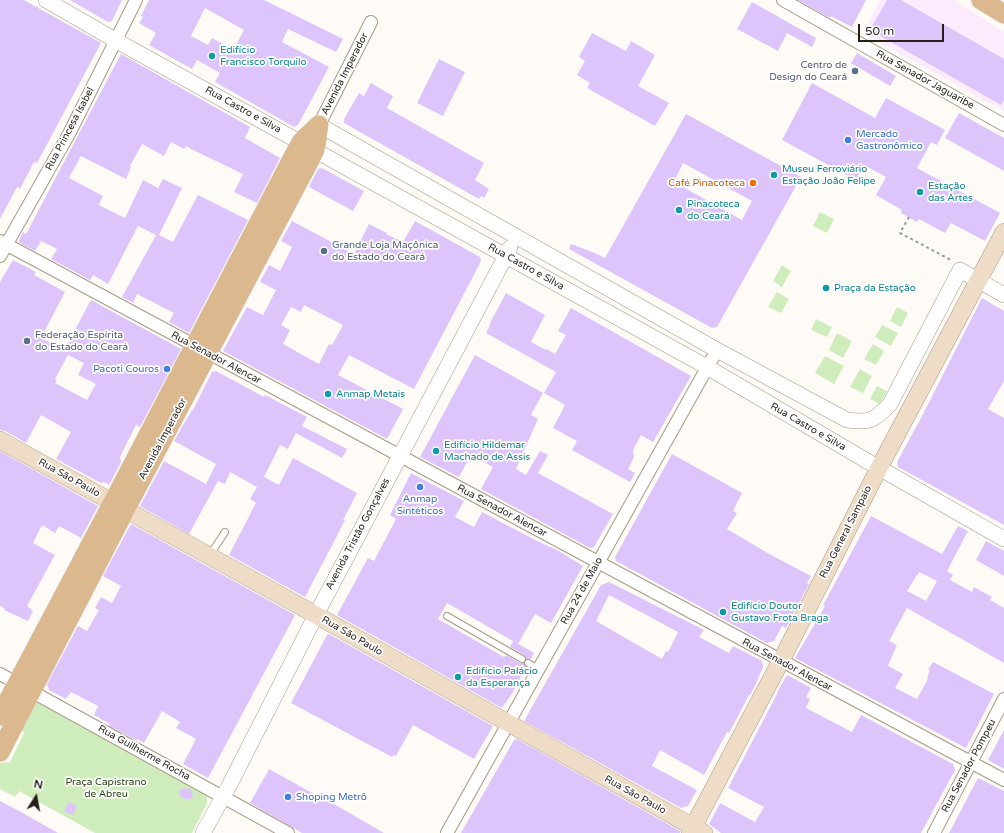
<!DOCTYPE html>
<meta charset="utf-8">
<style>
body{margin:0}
#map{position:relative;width:1004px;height:833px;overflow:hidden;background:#fefaf6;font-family:"Varela Round",sans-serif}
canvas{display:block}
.north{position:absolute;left:16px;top:777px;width:40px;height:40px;-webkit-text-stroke:3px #fff;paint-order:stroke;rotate:11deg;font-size:11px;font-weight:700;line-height:16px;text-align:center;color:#251f17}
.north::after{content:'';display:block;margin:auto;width:14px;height:18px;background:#251f17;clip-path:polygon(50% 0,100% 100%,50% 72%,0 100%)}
.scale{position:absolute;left:858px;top:24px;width:86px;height:18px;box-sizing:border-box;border:2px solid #251f17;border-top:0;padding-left:5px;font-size:12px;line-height:14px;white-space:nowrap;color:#251f17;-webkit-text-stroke:3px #fff;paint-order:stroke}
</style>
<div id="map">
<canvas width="1004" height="833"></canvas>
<div class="north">N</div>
<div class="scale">50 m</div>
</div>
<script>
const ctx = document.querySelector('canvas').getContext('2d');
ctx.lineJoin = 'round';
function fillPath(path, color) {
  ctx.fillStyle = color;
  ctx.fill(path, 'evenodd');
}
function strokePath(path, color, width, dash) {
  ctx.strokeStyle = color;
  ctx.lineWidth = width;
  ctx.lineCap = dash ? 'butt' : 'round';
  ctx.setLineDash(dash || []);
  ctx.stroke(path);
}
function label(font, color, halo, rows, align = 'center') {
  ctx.font = font + ' "Varela Round",sans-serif';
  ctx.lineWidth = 3.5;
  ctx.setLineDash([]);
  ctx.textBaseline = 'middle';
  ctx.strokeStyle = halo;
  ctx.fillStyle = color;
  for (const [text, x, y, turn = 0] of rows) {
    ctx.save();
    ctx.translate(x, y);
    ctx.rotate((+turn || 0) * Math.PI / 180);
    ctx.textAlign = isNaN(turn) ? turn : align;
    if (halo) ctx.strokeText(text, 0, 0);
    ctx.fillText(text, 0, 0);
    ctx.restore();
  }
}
const education = new Path2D(`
 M880 0H954L1004 32V111L863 33Z`);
const green = new Path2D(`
 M820 212 834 219 827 233 813 226Z
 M782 265 791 271 782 287 773 281Z
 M777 292 789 299 781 313 768 307Z
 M897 307 908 313 901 327 890 321Z
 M816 319 832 327 827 337 811 330Z
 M882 325 898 333 891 346 875 337Z
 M837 333 852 341 843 358 829 350Z
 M873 344 884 351 876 365 864 359Z
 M825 356 844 366 834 384 815 373Z
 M860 369 872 376 863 393 850 387Z
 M877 386 887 391 880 404 870 399Z
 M38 701 207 795V804L192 833H95L19 791 15 797 0 789V763L10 762 24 733 20 725 36 702Z`);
const building = new Path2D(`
 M0 0H24L101 43 37 163 34 162 20 189 17 187 0 219Z
 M70 0H122L112 21 108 22Z
 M149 0H264L343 39 336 52 288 29 282 42 329 67 298 125 294 127 215 82 220 73 197 60 192 69 149 45 156 33 139 23 143 17 141 16ZM205 8 244 30 233 50 212 38 208 45 191 36Z
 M798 0H866L852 27 831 16 830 18Z
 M887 0H901L1004 59V100L1001 105 870 30Z
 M752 2 816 38 812 47 787 33 778 51 737 29Z
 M592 33 626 51 631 41 655 55 638 86 669 103 655 126 587 88 590 83 577 75 585 61 579 57Z
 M857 53 896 76 890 86 851 63Z
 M121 54 250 127 245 138 280 158 257 203 234 192 243 174 191 149 186 146 184 149 171 142 164 156 142 144 130 166 131 167 126 179 81 156 69 178 103 196 99 205 125 218 143 180 158 188 163 179 182 188 159 235 173 242 198 195 248 220 189 333 169 322 174 313 137 294 133 303 122 297 156 235 138 226 108 284 93 275 90 280 51 259 57 249 41 241 35 251 20 243 19 241 23 232 26 234Z
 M439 59 465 72 443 116 417 103Z
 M371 83 393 96 387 108 484 163 475 180 489 189 484 198 481 196 479 199 344 123V119L359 93 364 96Z
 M812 83 875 118 886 98 945 130 937 145 931 142 917 168 1000 213 985 241 951 223 945 233 919 219 917 222 901 213 902 210 876 195 886 177 864 165 856 180 782 140Z
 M959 113 1004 138V171L945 138Z
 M686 114 801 177 717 327 712 328 569 249 571 244 595 253 605 258ZM683 163 752 201 742 220 674 182Z
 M322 168 364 191 353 211 309 187 318 169Z
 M292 221 354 254 369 224 387 233 386 234 403 242 415 221 480 257 481 261 477 269 414 389 349 355 338 375 403 409 387 439 223 351 247 307 263 315 276 290 260 282 269 265 280 271 292 247 281 241ZM304 305 343 325 332 345 329 344 319 364 283 344 290 330 281 325 291 307 301 312Z
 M13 260 36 272 34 275 65 292 41 338 64 350 91 300 181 349 140 427 136 425 120 457 121 462 109 485 104 482 101 483 56 459 71 432 41 415 26 443 5 431 0 430V282ZM68 355 84 363 78 375 96 384 87 400 55 383 57 380 55 379Z
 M506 293 545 315 531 342 546 350 547 349 555 354 566 335 558 331 571 308 691 376 653 442 641 435 633 450 634 457 628 469 635 473 630 482 572 450 577 441 553 428 565 405 544 393 556 372 486 333 490 325H489Z
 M982 298 1004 311V381L988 409 1004 418V525L898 467 897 462 920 420Z
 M475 355 543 393 531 415 538 419 516 469 526 475 540 451 548 455 538 473 613 514 594 547 590 548 481 489 493 467 471 455 459 477 420 457Z
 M216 371 264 397 265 395 307 417 302 426 347 449 342 458 296 433 288 449 280 445 264 477 279 485 293 458 357 493 343 520H345L340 530 305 597 229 555 256 503 250 499 257 487 230 472 225 484 218 481 189 534 140 506 164 461 206 484 216 464 174 441 192 410H193L212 372Z
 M0 451 98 506 81 538 59 526 55 533 42 525 33 543 55 555 27 606 33 611 28 621 4 610 5 609 0 606Z
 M672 454 742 493 733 511 737 513 727 529 771 555 811 576 807 583 809 584 786 628 782 626 774 641 767 643 616 561 615 557Z
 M411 473 464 501 455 517 474 527 482 512 537 541 557 550 583 566 551 623 535 614 518 644 447 603 438 619 504 657 506 655 520 663H524L526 667 512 694 502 708 337 615 368 558 374 561 396 519 390 515Z
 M871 516 942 554 958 526 968 531 947 571 953 575 950 580 972 592 974 587 992 597 990 600 1004 608V663L907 608 889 641 897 645 888 666 903 674 895 688 917 699 928 679 927 678 930 670 928 669 933 662 994 694 966 748 795 658 825 606 823 605 828 596ZM919 572 937 581 926 601 907 591 917 575H918Z
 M131 524 295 615 208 778 183 764 196 739 176 728 180 722 162 711 144 743 137 739 136 740 109 726 110 724 94 715 98 706 71 692 66 699 49 690 47 684 78 626 87 631 99 610 95 608 101 597 112 603 121 586 103 576Z
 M986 541 1004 551V576L976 560Z
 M609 582 704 630 699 637 729 653 733 646 762 661 763 667 755 686 750 695H749L729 733 727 732 704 775 660 750 652 766 697 790 688 806 681 808 524 721 601 585ZM609 595 678 632 668 652 666 651 662 659 596 621Z
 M329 634 493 726 474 759 413 725 396 756 394 755 392 757 291 703 327 635Z
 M513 641 534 653 531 659H526L524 655 510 647Z
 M787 675 811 688 806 697 810 699 806 708 852 732 861 715 953 764 955 770 921 833H721L709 824 720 803 755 822 764 807 728 788 778 692H777Z
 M1004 730V769L988 760Z
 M517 739 680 831V833H461L514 740Z
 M269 769 314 794 315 793 384 833H302L250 803Z
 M978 778 1004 791V833H949Z
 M182 788 190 789 192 791 193 796 190 799H185L180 796 179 791Z
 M0 801 21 812 58 833H0Z
 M69 802 77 806 73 815 64 811Z`);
const path = new Path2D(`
 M909 217 900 233 951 260`);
const service = new Path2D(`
 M210 555 225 532
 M447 616 522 659
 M528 663 538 669`);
const minor = new Path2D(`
 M783 0 1004 125
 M319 125 371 22
 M0 241 1004 780
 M0 256 70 132 136 0
 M0 674 288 833
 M447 833 717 350
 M934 833 1004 699`);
const tertiary = new Path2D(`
 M46 0 115 40 707 367 879 468 1004 539
 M319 125 717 350 847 420C870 423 874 421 890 404L960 270 1004 295
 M203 833 229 786 316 615 510 248`);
const secondary = new Path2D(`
 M0 440 316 615 704 833
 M690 833 785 653 879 468 1004 232`);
const primary = new Path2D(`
 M981 0 1004 14
 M0 716 118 493 301 142 319 125
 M0 752 125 510 315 150 319 125`);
const markers = [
 [212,56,4,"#0f9aa8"],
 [855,71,4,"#5c6f8a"],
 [848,140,4,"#3f7fe0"],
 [774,175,4,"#0f9aa8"],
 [753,183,4,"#e8710a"],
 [920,192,4,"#0f9aa8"],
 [679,210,4,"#0f9aa8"],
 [324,251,4,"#5c6f8a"],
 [826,288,4,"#0f9aa8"],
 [27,341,4,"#5c6f8a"],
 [167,369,4,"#3f7fe0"],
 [328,394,4,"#0f9aa8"],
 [436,451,4,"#0f9aa8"],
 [420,487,4,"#3f7fe0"],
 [723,612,4,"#0f9aa8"],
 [458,677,4,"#0f9aa8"],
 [288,797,4,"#3f7fe0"]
];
const cultureNames = [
 ["Edifício",220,50],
 ["Francisco Torquilo",220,62],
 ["Museu Ferroviário",782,169],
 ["Estação João Felipe",782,181],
 ["Estação",928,186],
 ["das Artes",928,198],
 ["Pinacoteca",687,204],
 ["do Ceará",687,216],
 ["Praça da Estação",834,288],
 ["Anmap Metais",336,394],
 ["Edifício Hildemar",444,445],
 ["Machado de Assis",444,457],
 ["Edifício Doutor",731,606],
 ["Gustavo Frota Braga",731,618],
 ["Edifício Palácio",466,671],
 ["da Esperança",466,683]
];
const serviceNames = [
 ["Centro de",847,65,"right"],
 ["Design do Ceará",847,77,"right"],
 ["Grande Loja Maçônica",332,245],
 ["do Estado do Ceará",332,257],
 ["Federação Espírita",35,335],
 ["do Estado do Ceará",35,347]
];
const streetNames = [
 ["Avenida Imperador",345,74,-63],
 ["Rua Senador Jaguaribe",925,80,29],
 ["Rua Castro e Silva",243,110,29],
 ["Rua Princesa Isabel",70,129,-62],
 ["Rua Castro e Silva",526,267,29],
 ["Rua Senador Alencar",216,358,28],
 ["Rua Castro e Silva",808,427,30],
 ["Avenida Imperador",163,439,-62],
 ["Rua São Paulo",69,478,29],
 ["Rua Senador Alencar",502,511,28],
 ["Rua General Sampaio",846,532,-63],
 ["Avenida Tristão Gonçalves",358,534,-62],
 ["Rua 24 de Maio",582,591,-61],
 ["Rua São Paulo",352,636,30],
 ["Rua Senador Alencar",787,665,28],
 ["Rua Guilherme Rocha",144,753,29],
 ["Rua Senador Pompeu",969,766,-62],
 ["Rua São Paulo",635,795,29]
];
const shopNames = [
 ["Mercado",856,134],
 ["Gastronômico",856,146],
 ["Pacoti Couros",159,369,"right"],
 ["Anmap",420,499,"center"],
 ["Sintéticos",420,511,"center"],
 ["Shoping Metrô",296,797]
];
const foodNames = [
 ["Café Pinacoteca",745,183]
];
const parkNames = [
 ["Praça Capistrano",106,782],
 ["de Abreu",106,794]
];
fillPath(education, '#fbebfd');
fillPath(green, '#cfedbc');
fillPath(building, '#ddc5fc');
strokePath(service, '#a99985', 8);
strokePath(minor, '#a99985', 14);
strokePath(tertiary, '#a99985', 16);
strokePath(secondary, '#a99985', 18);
strokePath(primary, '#d8d7d5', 20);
strokePath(path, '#a09b95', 2, [3, 3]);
strokePath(service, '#fff', 6);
strokePath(minor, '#fff', 12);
strokePath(tertiary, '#fff', 15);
strokePath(secondary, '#eedcc7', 17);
strokePath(primary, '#dcb88e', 19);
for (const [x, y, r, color] of markers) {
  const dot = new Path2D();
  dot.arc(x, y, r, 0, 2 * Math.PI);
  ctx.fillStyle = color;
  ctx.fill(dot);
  strokePath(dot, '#fff', 1.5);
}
label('10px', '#0d838f', '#fff', cultureNames, 'left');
label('10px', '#4e5e75', '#fff', serviceNames, 'left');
label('10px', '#251f17', '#fff', streetNames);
label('10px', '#366cbe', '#fff', shopNames, 'left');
label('10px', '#c56008', '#fff', foodNames, 'right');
label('10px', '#274113', '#fff', parkNames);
</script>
